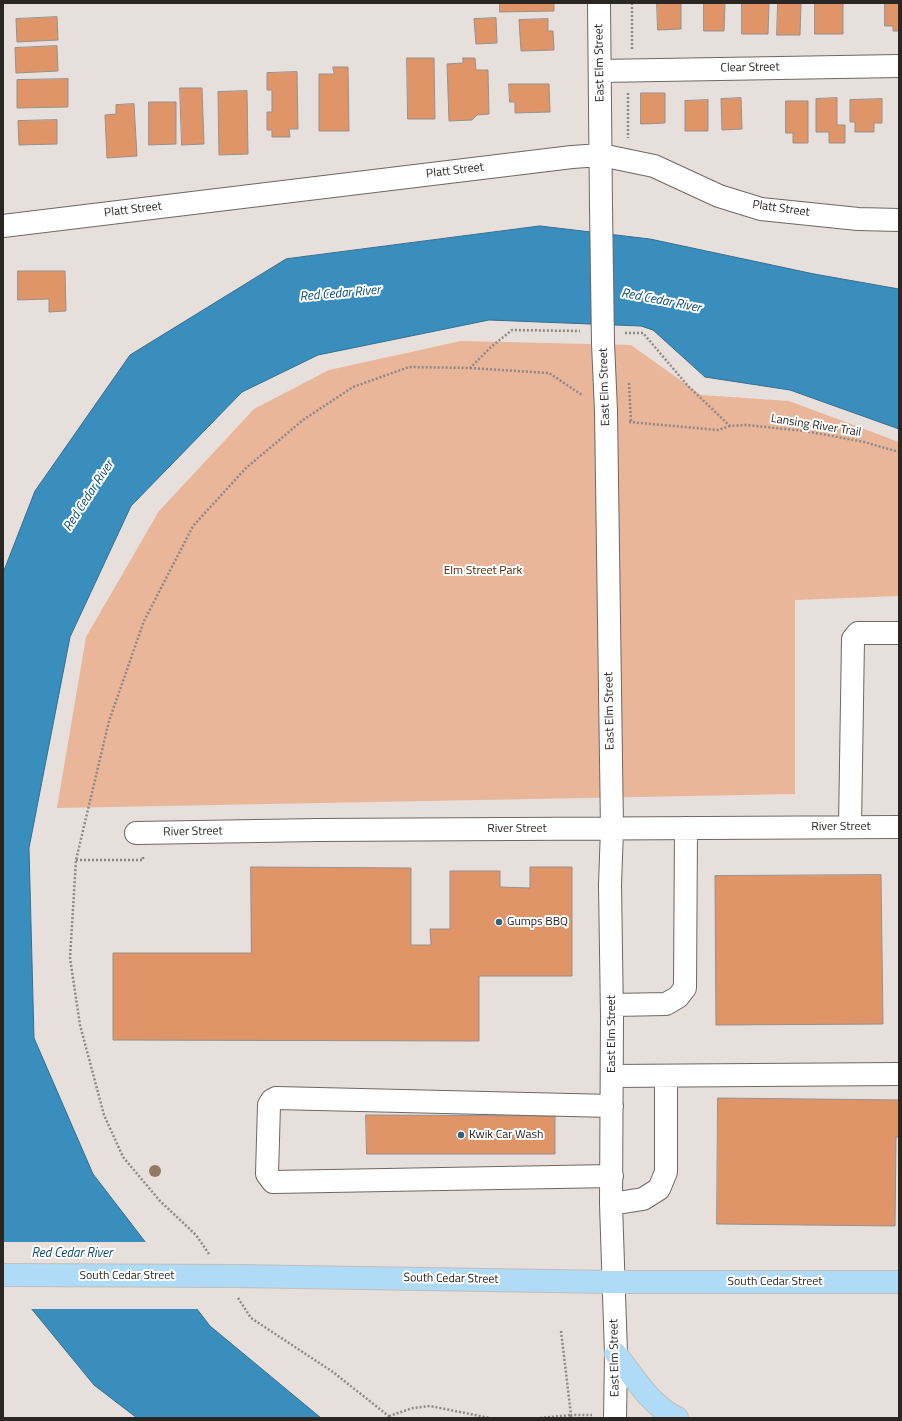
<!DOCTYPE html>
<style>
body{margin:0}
#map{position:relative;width:902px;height:1421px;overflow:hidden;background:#e7dfdb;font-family:"Titillium Web",sans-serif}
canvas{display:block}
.frame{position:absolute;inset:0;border:4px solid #292624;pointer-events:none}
</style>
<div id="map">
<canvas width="902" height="1421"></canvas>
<div class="frame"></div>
</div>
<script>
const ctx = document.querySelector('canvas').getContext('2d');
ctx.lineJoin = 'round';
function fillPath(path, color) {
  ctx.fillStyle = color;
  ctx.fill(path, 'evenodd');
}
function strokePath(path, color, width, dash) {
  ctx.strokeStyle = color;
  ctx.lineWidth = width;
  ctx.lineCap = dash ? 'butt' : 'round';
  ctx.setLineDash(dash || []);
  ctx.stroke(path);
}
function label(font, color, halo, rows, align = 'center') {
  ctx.font = font + ' "Titillium Web",sans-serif';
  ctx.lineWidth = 4;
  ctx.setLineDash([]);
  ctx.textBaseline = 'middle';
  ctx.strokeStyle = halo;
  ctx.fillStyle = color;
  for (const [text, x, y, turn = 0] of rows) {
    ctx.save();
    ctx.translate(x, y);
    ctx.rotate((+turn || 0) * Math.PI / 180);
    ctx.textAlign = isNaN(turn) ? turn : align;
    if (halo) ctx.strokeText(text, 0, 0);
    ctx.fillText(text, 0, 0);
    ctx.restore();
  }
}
const green = new Path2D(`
 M461 341 631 345 701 395 789 401 899 442V596L795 600V794L57 808 86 637 159 511 254 409 329 370Z`);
const water = new Path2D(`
 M540 226 650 239 814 274 899 289V429L790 390 705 377 653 330 641 326 489 320 318 355 242 392 131 506 70 637 29 848 34 1038 93 1174 210 1326 321 1418H137L94 1385 3 1274V573L35 491 130 355 286 259Z`);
const pier = new Path2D(`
 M3 1242H148L200 1309H29L3 1277Z`);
const building = new Path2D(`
 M500 3H554V11L500 12Z
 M657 3H681V29L658 30Z
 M704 3H725L724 31H704Z
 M742 3H769L768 34H742Z
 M778 3H801L800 35H777Z
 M815 3H843V34H815Z
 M885 3H899V31H893V26H885Z
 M57 17 58 40 17 42 16 19Z
 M496 18 497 43 476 44 474 19Z
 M548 19V31H553L554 50 521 51 519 20Z
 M57 46 58 71 16 73 15 48Z
 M407 58H434L435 119H408Z
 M463 58H475L476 70H488L489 114 477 115 472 120 449 121 447 64 463 63Z
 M333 67H348L349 131H319V74H334Z
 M297 72 298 129H289L290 137H272V130H267V112H272V90H267V73Z
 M68 79V107L17 108V80Z
 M509 84H549L550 112 515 113V102H510Z
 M180 88H202L204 144 182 145Z
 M247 91 248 154 219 155 218 92Z
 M641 93H665V123L641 124Z
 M741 98 742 129 722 130 721 99Z
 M837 98V125H845V143H829V132H816V99Z
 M882 99V123H874V132H855V122H850V100Z
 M708 100V131H685V101Z
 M786 101H808V143H793V133H786Z
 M149 102H176V144L149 145Z
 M134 104 137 156 107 158 105 115 116 114V105Z
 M57 120V144L19 145 18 121Z
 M18 271H65L66 311 49 312V299L18 300Z
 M251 867 411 868V945H431L430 929H450V871H500V887L530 888V867H572V976H479V1041L113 1040V953H251Z
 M881 875 883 1024 716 1025 715 876Z
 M718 1098 899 1100V1137H896L895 1226 717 1224Z
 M366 1115 555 1116V1154H367Z`);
const path = new Path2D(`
 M632 3V49
 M628 93V138
 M625 333H643L688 386 730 426 746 425 805 431 864 442 899 452
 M470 368 549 373 582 395
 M629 383 631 422
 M629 422 718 430 730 426
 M76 860H143V855
 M209 1254 196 1235 160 1201 123 1157 104 1115 80 1025 70 958 76 860 109 721 144 621 193 526 246 468 303 420 353 387 409 367 470 368 491 347 512 330 580 331
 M238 1298 251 1318 333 1372 391 1418
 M561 1331 571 1415H592
 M389 1416 413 1408 430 1406 490 1418
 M540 1418 571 1415V1418`);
const minor = new Path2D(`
 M599 3 601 207
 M600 71 899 66
 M3 226 572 157 601 155 654 166 719 196 761 209 858 219 899 220
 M603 343 606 411 612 829 610 885 612 1017 611 1204 616 1354 615 1418
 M850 827 853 639 858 633H899
 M136 833 318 830 899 827
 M612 1005 666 1004 678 997 685 988 686 828
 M612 1076 899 1074
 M612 1176 273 1182 267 1174 269 1105 272 1100 276 1098 612 1106
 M611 1204 643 1199 659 1189 666 1172V1076`);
const major = new Path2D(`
 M235 1276 613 1282H899
 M616 1354C633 1376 651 1406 677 1418`);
const minorBridge = new Path2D(`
 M601 207 603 343`);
const majorBridge = new Path2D(`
 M3 1275 235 1276`);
const trees = [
 [155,1171]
];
const markers = [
 [499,922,4,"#30627f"],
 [461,1135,4,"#30627f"]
];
const streetNames = [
 ["East Elm Street",600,63,-91],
 ["Clear Street",750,68,-1],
 ["Platt Street",455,171,-7],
 ["Platt Street",781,209,8],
 ["Platt Street",133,210,-7],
 ["East Elm Street",605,387,-92],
 ["Lansing River Trail",816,426,9],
 ["East Elm Street",610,711,-91],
 ["River Street",841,827],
 ["River Street",517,829],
 ["River Street",193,832,-1],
 ["East Elm Street",612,1034,-90],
 ["South Cedar Street",127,1276],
 ["South Cedar Street",451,1279,1],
 ["South Cedar Street",775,1282],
 ["East Elm Street",615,1358,-91]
];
const parkNames = [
 ["Elm Street Park",483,571]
];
const poiNames = [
 ["Gumps BBQ",507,922],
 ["Kwik Car Wash",469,1135]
];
const waterNames = [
 ["Red Cedar River",340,294,-5],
 ["Red Cedar River",661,301,11],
 ["Red Cedar River",89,496,-57],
 ["Red Cedar River",72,1254]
];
fillPath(green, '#e9b699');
fillPath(water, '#398ebe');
strokePath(water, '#346f90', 1);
fillPath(pier, '#e7dfdb');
fillPath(building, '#e09569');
strokePath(building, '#97908b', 1);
strokePath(minor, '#6f6764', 24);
strokePath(major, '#bfbebd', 24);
strokePath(path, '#8e8986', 2.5, [2, 2]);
strokePath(minor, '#fff', 22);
strokePath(major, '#afdbf7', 22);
strokePath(minorBridge, '#6f6764', 24, []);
strokePath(majorBridge, '#bfbebd', 24, []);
strokePath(minorBridge, '#fff', 22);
strokePath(majorBridge, '#afdbf7', 22);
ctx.fillStyle = '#957863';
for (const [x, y] of trees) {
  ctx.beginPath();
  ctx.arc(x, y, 6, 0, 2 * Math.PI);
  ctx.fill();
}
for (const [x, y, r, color] of markers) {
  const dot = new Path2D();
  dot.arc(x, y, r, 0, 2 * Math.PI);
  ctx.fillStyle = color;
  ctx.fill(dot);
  strokePath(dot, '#fff', 1.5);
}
label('12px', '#292624', '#fff', streetNames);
label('12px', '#522300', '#fff', parkNames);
label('12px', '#292624', '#fff', poiNames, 'left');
label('italic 13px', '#094d6e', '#fff', waterNames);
</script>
